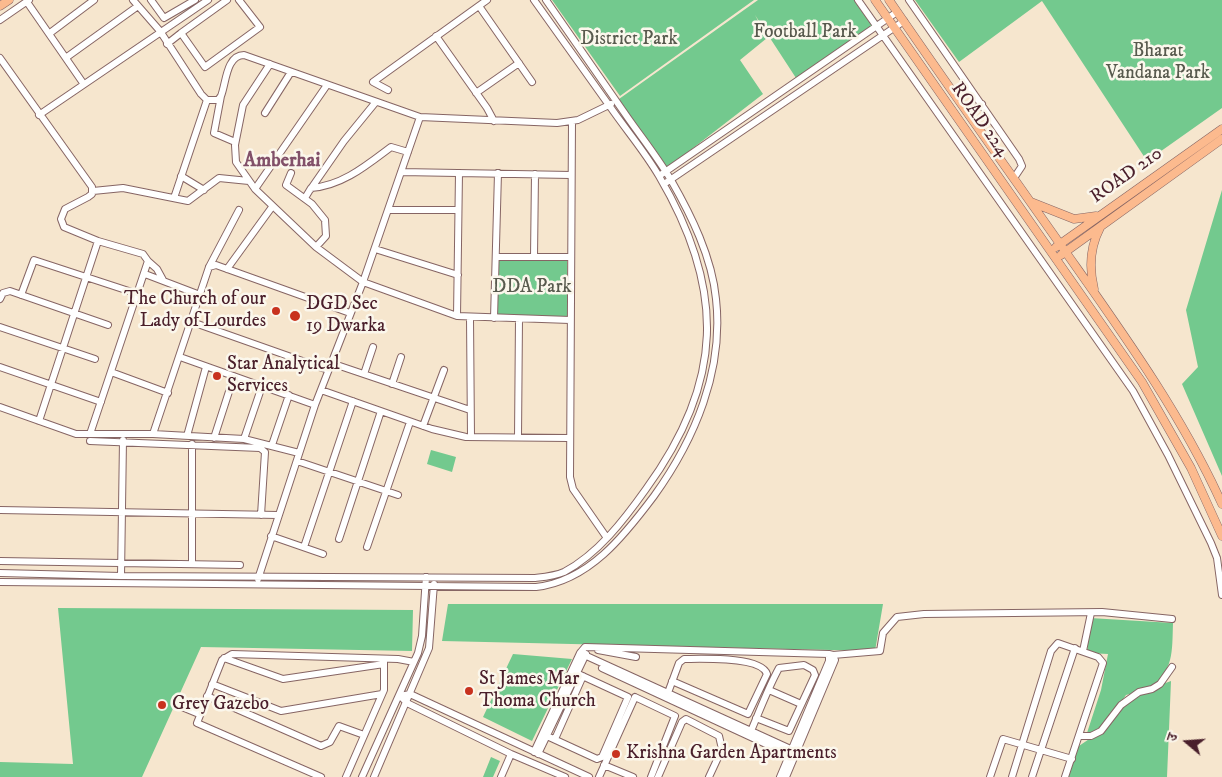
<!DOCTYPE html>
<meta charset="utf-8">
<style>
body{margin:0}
#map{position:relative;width:1222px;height:777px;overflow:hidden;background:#f6e6ce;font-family:"IM FELL DW Pica","Noto Serif Devanagari",serif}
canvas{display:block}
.north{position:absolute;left:1162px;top:717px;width:50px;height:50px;-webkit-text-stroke:4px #fbf7ec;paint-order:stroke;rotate:288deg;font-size:14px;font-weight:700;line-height:20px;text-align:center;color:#4a1f2b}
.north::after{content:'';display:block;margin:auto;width:18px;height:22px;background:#4a1f2b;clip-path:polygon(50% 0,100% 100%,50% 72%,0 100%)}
</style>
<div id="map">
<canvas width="1222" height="777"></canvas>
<div class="north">उ</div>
</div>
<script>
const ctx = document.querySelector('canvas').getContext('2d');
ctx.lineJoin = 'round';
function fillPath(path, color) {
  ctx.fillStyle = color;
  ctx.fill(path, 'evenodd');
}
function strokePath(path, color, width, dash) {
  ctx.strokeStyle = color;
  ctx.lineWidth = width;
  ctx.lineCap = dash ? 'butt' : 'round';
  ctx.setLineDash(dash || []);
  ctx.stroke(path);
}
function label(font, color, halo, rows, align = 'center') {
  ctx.font = font + ' "IM FELL DW Pica",serif';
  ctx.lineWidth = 5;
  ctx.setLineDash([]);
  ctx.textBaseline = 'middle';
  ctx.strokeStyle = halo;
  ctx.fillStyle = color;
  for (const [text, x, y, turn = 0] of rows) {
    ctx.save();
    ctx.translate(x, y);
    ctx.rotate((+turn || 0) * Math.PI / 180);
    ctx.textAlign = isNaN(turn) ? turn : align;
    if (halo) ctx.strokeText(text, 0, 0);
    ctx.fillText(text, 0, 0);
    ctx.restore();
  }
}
const green = new Path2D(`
 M552 0H754L620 96Z
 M758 0H855L873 26 796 78 755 15 767 38 740 60 763 94 666 169 619 99Z
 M915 0H1222V108L1147 161 1042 1 959 62Z
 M1222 190V476L1182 384 1198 367 1186 310Z
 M567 257 568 319 495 318 497 258Z
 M431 450 456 457 452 472 427 464Z
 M448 604H883L875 651 442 641Z
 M58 608 413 610 412 651 201 647 142 777H0V762L73 764Z
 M1090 618 1173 623C1172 653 1174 670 1149 689L1171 681 1167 777H1065L1076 748 1101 731 1106 724 1086 736 1101 690 1108 654 1087 653ZM1142 691 1132 696 1108 722 1126 695Z
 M513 654 572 659 532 741 483 717Z
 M491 757 500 761 493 777H483Z`);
const minor = new Path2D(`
 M133 0 160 31 201 94 207 100H218L221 96C226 84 226 55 244 55L420 117 557 123 578 120 611 104
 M151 0 164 18 195 0
 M858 0 1133 391 1168 455 1211 543 1217 558 1222 595
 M909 0 1019 159 1022 166 1014 178
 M27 2 83 83
 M479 6 532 82
 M0 20 29 0
 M50 33 94 0
 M181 33 227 0
 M436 36 487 108 494 121
 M167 44 181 33 205 67 260 27 239 0
 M67 57 138 6
 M0 58 92 187V194L88 197 65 209 61 219 64 227 98 241 143 254 148 261 90 434
 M270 64 243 105 235 145 236 162 255 189 316 247 363 282 457 316 570 320
 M388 90 373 82 487 0
 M476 93 519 63
 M221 96 214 133 235 142
 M265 113 291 72
 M969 114 982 104
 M39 115 208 0
 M572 121 570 477 573 489 607 538
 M401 172 571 175
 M291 173 286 185 312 204 325 220 326 236 316 247
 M662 174 897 12
 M181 176 204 190
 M667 182 904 21
 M255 189 327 85
 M310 190 344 141 375 103
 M93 191 123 188 188 201 219 178 249 181
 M174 198 207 100
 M305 198 311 188C342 186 367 165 391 147L408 152
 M388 210H458
 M375 249 458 275
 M496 257H571
 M534 257 535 174
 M148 261 157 269 163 280
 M209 267 216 265 350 313
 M227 269 272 207
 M145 274 200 295
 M21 295 34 260 138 294
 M0 299 3 293 10 291 108 325
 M457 316 459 173
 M470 318 471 437
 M494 318 498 173
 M192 322 328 370
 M0 327 95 359
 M180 357 315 405
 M331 363 470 410
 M0 367 101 402
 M111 372 168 393
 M364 374 373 347
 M392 384 401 357
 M321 390 432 429 466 437 569 438
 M0 407 76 434H153L244 439 299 453
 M39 421 98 241
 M423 426 444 370
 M153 434 209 267 239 210
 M187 436 206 367
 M518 437 519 319
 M214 438 234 376
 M244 439 262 386
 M90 441 260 448 265 452 261 515
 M192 444V564
 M272 445 289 395
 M297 461 398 495
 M0 510 278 515
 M271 536 323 554
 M339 539 381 411
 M304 547 353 401
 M367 547 410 422
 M0 561 240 565
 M0 573 121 576 535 578C544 577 555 576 564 572 598 554 624 520 646 489 724 382 726 290 659 176 645 152 627 131 611 108 585 72 560 36 534 0
 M121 576 123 440
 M258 579 315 405 363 282 420 117
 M0 582 536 587C589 581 624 536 654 496 695 439 724 370 716 299 712 257 691 215 671 180 658 158 642 138 628 118 600 78 573 39 546 0
 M598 650 636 657
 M1083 651 1091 613
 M580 653 797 752
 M833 655 880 651 883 633 897 617 924 614 1102 612 1172 619
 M224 658 283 679 384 664
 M602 668 794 757
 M212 684 281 711 382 694
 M769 690 801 704
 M668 693 669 690 679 663 684 659C700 659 761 656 767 674L748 714 672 681
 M207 696 321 746 330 742 339 726 364 735
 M182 707 199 714
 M751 731C760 710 768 688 779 668L804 665 813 670 815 675 789 731 756 718
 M547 736 597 759 602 757 628 697 576 673
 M1080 736H1091L1101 731 1121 705 1139 692 1152 689 1160 684 1172 667
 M555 739 583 676
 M534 752 580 653 585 647 829 654 833 655 835 660 786 777
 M538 754 586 654
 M604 765 633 777
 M321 777 197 723 222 660 232 654 398 659 414 662
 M346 777 384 690V661
 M362 777 418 653 422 636 426 577
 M374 777 429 648 434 584
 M501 777 511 754
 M565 777 511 754 407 703 400 696 410 694 589 777
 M599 777 635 697 675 716 651 777
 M658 777 682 722 686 719 719 736 722 749 709 777
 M780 777 829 661V654
 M990 777 1003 739 1072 759
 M1012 777 1051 651 1058 643 1098 657 1103 663 1065 777
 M1032 777 1075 648`);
const major = new Path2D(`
 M875 0 1142 382 1191 468 1222 536
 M889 0C945 82 1003 163 1060 244 1119 328 1180 411 1222 504
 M0 6 9 0
 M1031 202 1074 219 1096 216
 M1056 247 1222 129
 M1061 255 1222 139
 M1094 289C1089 268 1090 247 1100 228`);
const markers = [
 [276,311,5,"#c8321e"],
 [295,316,6,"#c8321e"],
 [217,376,5,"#c8321e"],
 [469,691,5,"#c8321e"],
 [162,705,5,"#c8321e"],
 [616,754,5,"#c8321e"]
];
const parkNames = [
 ["Football Park",805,33],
 ["District Park",629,40],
 ["Bharat",1158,52],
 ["Vandana Park",1158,74],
 ["DDA Park",532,288]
];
const streetNames = [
 ["ROAD 224",979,120,55],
 ["ROAD 210",1127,176,-35]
];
const poiNames = [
 ["The Church of our",266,300,"right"],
 ["Lady of Lourdes",266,322,"right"],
 ["DGD Sec",306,305],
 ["19 Dwarka",306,327],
 ["Star Analytical",227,365],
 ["Services",227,387],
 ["St James Mar",479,680],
 ["Thoma Church",479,702],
 ["Grey Gazebo",172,705],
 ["Krishna Garden Apartments",626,754]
];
const neighbourhoodNames = [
 ["Amberhai",282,162]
];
fillPath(green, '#73c98e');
strokePath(minor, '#866564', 8);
strokePath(major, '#866564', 9);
strokePath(minor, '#fff', 6);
strokePath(major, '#fcba8e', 8);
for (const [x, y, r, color] of markers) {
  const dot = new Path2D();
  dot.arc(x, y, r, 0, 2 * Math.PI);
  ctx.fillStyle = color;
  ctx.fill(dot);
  strokePath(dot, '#fbf7ec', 2);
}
label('19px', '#585a4e', '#fbf7ec', parkNames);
label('19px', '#4a1f2b', '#fbf7ec', streetNames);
label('19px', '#4a1f2b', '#fbf7ec', poiNames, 'left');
label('bold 20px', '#825069', '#fbf7ec', neighbourhoodNames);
</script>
